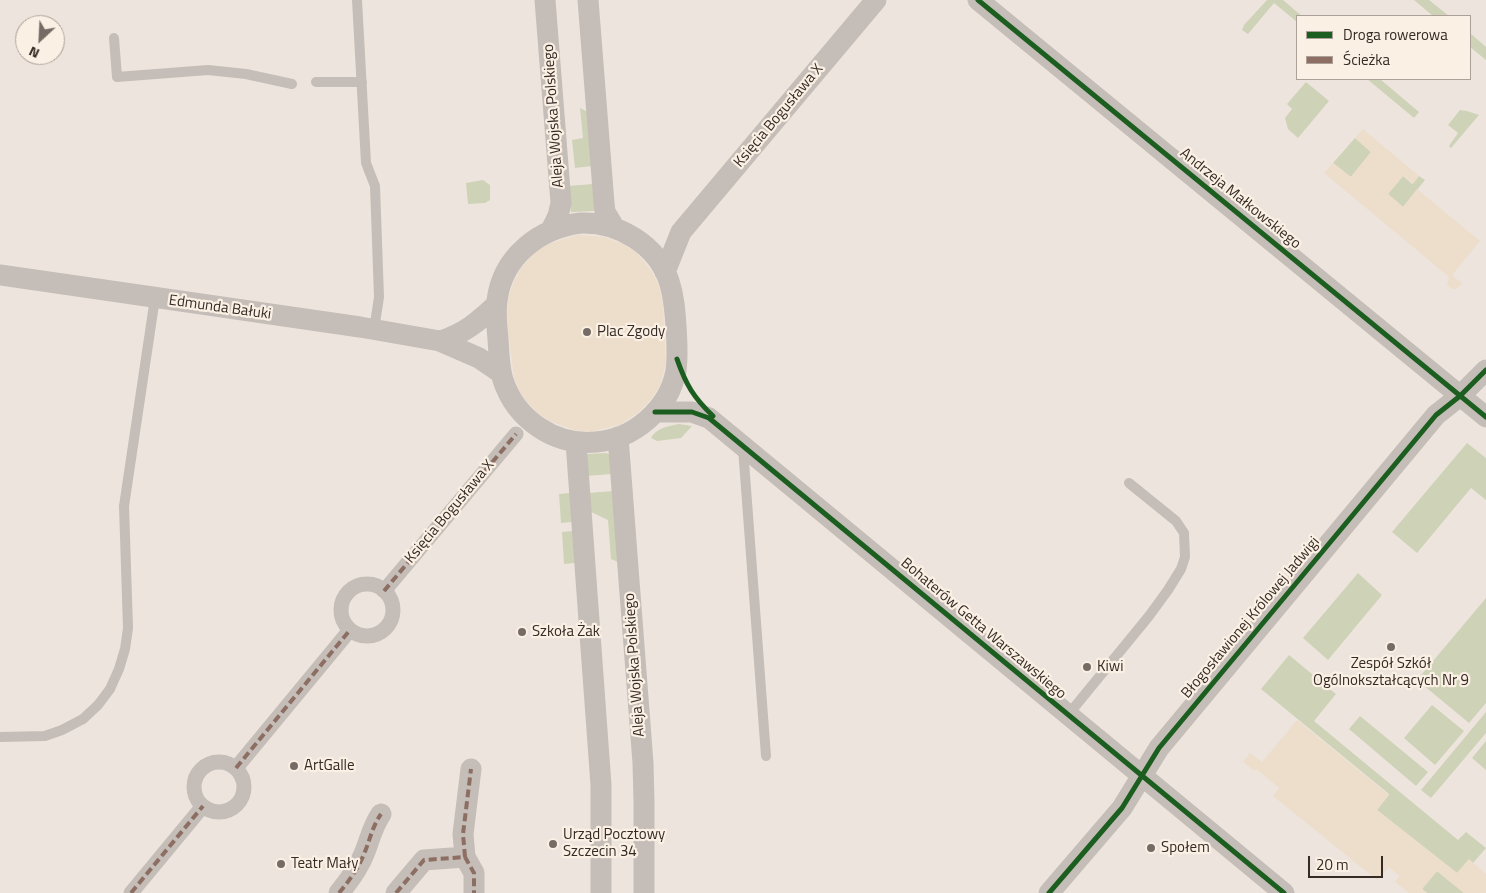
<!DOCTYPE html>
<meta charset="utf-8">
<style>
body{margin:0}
#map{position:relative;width:1486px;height:893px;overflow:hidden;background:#ede5dd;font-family:"Titillium Web",sans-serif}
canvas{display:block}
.legend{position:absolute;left:1296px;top:15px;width:175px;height:65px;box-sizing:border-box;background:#fbf0e4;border:1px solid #aca198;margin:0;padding:6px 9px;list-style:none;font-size:15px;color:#362a25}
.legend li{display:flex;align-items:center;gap:10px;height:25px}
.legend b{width:25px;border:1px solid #aca198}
.north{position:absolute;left:15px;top:15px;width:50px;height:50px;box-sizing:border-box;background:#fbf0e4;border:1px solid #aca198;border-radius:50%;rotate:205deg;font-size:14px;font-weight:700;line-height:20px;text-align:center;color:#362a25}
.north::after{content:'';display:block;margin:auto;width:18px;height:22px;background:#766b65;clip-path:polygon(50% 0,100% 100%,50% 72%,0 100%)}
.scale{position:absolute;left:1308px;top:856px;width:75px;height:22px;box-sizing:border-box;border:2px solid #362a25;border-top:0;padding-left:6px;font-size:15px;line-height:18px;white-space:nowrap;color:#362a25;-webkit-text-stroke:4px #fbf0e4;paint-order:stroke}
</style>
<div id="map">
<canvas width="1486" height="893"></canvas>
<ul class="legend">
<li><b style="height:6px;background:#1b5e20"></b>Droga rowerowa</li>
<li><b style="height:6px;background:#8d6e63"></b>Ścieżka</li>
</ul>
<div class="north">N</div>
<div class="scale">20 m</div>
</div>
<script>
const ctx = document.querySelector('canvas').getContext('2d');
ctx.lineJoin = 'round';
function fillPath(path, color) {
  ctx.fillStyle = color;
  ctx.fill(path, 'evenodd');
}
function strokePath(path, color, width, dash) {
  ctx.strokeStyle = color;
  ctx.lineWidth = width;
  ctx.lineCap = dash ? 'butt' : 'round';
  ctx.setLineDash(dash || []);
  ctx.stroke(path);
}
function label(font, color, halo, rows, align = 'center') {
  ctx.font = font + ' "Titillium Web",sans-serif';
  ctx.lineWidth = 4.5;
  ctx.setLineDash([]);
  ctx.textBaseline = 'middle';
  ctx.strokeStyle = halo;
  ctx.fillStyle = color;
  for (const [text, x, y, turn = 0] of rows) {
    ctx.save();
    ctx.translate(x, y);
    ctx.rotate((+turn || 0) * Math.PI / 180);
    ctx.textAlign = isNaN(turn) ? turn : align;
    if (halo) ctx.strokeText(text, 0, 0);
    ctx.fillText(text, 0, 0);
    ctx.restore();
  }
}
const green = new Path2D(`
 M1267 0H1283L1302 16H1297V22L1274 3 1248 34 1242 30 1244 25Z
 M1414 0H1429L1449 16H1433Z
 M1470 33 1486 47V60L1470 47Z
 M1367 79H1380L1419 112 1414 118Z
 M1306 82 1329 101 1298 138 1288 129 1285 118 1292 109 1287 104Z
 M580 108 588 112 592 166 575 168 572 140 583 138Z
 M1460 110 1467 111 1479 115 1451 148 1449 146 1458 133 1448 125Z
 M1355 138 1371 152 1351 177 1333 163Z
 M1403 176 1412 184 1419 176 1425 180 1403 207 1388 194Z
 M483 180 490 185V200L485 203 468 204 466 183Z
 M593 184 596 209 594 211 571 212 568 186Z
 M679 424 692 426 681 438 657 441 651 438C656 428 668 426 679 424Z
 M1467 443 1486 458V500L1471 488 1417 553 1392 532Z
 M606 453 609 454 612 474 586 476 587 454Z
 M613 491 618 562 611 559 608 520 589 511 588 493Z
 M570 493 572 522 561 523 559 494Z
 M573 531 575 563 564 564 562 532Z
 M1358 573 1382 595 1328 660 1303 638Z
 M1486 598V703L1469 723 1417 680Z
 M1289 655 1336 694 1314 721 1458 840 1466 832 1486 848 1473 863 1469 860 1457 873 1377 810 1389 794 1261 689Z
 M1432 705 1464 731 1435 765 1404 738Z
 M1486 712V733L1431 798 1421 790Z
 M1360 716 1428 772 1416 786 1349 729Z
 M1486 741V770L1472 758Z
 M1437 871 1464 893H1427L1422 889Z`);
const plaza = new Path2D(`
 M1363 129 1419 176 1413 184 1403 176 1388 194 1403 207 1417 189 1480 241 1453 274 1454 277 1462 283 1457 289H1452L1447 285 1449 277 1324 173 1333 163 1351 177 1371 152 1355 138Z
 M577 235 604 237 621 243 636 252 653 273 660 289 663 306 666 363 660 385 653 397 639 412 619 425 590 432 574 430 552 422 540 415 526 401 519 390 514 377 508 331 507 313 509 295 515 279 521 268 534 253 548 244Z
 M1297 720 1389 795 1377 810 1457 873 1469 859 1486 874V893H1464L1437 871 1422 889 1427 893H1409L1395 882 1400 875H1398L1389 867 1377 880 1273 796 1279 788 1256 769 1254 771 1243 762 1250 753 1262 762Z`);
const service = new Path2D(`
 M357 0 366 163 375 186 379 297 374 330
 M114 38 117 77 208 70 246 74 292 84
 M316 82H362
 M743 448 766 756
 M1068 715 1149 616 1168 590 1181 569 1185 557 1184 533 1176 521 1129 483
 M0 737 45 736 62 730 83 719 98 705 110 689 119 669 125 649 128 628 124 506 155 298`);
const pedestrian = new Path2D(`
 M341 610a26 26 0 1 1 52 0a26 26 0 1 1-52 0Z
 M384 591 516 434
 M194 787a25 25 0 1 1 50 0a25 25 0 1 1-50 0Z
 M236 768 350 630
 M131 893 203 806`);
const minor = new Path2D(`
 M545 0 561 203 558 216 551 230
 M588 0 604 203 605 212 614 227
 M978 0 1486 417
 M581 223C619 222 657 245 669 281 674 296 675 311 676 326 677 341 678 356 676 371 669 409 634 439 596 442 555 446 516 420 503 380 499 367 499 353 498 339 497 326 495 314 497 301 502 257 539 228 581 223Z
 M665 272 681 232 876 0
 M0 275 360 327 440 341 479 358 501 373
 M440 341C464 334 479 321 496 305
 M655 412H692L709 418 1284 893
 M618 437 643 763 644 802V893
 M576 442 601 785V893
 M465 857 463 834 471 769
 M339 893C349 881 358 869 364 854 370 840 372 827 381 814
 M396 893 424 860 465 857 474 873V893
 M1049 893 1122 808 1159 748 1436 415 1460 396 1486 370`);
const quiet = new Path2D(`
 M384 591 516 434
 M236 768 350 630
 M465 857 463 834 471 769
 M131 893 203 806
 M339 893C349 881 358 869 364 854 370 840 372 827 381 814
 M396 893 424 860 465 857 474 873V893`);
const cycleway = new Path2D(`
 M978 0 1486 417
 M677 359C686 385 694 398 713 416
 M655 412H692L709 418 1284 893
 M1049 893 1122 808 1159 748 1436 415 1460 396 1486 370`);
const markers = [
 [587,332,5,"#766b65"],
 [522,632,5,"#766b65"],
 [1391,647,5,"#766b65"],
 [1087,667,5,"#766b65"],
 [294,766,5,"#766b65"],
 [553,844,5,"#766b65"],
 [1151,848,5,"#766b65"],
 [281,864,5,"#766b65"]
];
const streetNames = [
 ["Aleja Wojska Polskiego",554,116,-94],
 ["Księcia Bogusława X",779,116,-50],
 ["Andrzeja Małkowskiego",1240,199,39],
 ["Edmunda Bałuki",220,308,8],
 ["Księcia Bogusława X",450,512,-50],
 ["Błogosławionej Królowej Jadwigi",1251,618,-50],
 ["Bohaterów Getta Warszawskiego",983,629,40],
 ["Aleja Wojska Polskiego",635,665,-94]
];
const poiNames = [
 ["Plac Zgody",597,332],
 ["Szkoła Żak",532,632],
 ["Zespół Szkół",1391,664,"center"],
 ["Ogólnokształcących Nr 9",1391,681,"center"],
 ["Kiwi",1097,667],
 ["ArtGalle",304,766],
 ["Urząd Pocztowy",563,835],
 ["Szczecin 34",563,852],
 ["Społem",1161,848],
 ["Teatr Mały",291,864]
];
fillPath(green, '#ced2b6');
fillPath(plaza, '#edddcb');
strokePath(service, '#c5bdb7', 10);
strokePath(pedestrian, '#c5bdb7', 15);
strokePath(minor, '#c5bdb7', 21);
strokePath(quiet, '#8d6e63', 4, [8, 4]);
strokePath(cycleway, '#1b5e20', 5);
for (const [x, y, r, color] of markers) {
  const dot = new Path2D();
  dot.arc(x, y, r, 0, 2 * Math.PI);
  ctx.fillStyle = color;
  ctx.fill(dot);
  strokePath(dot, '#fbf0e4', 2);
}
label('15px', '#362a25', '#fbf0e4', streetNames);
label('15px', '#362a25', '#fbf0e4', poiNames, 'left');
</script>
